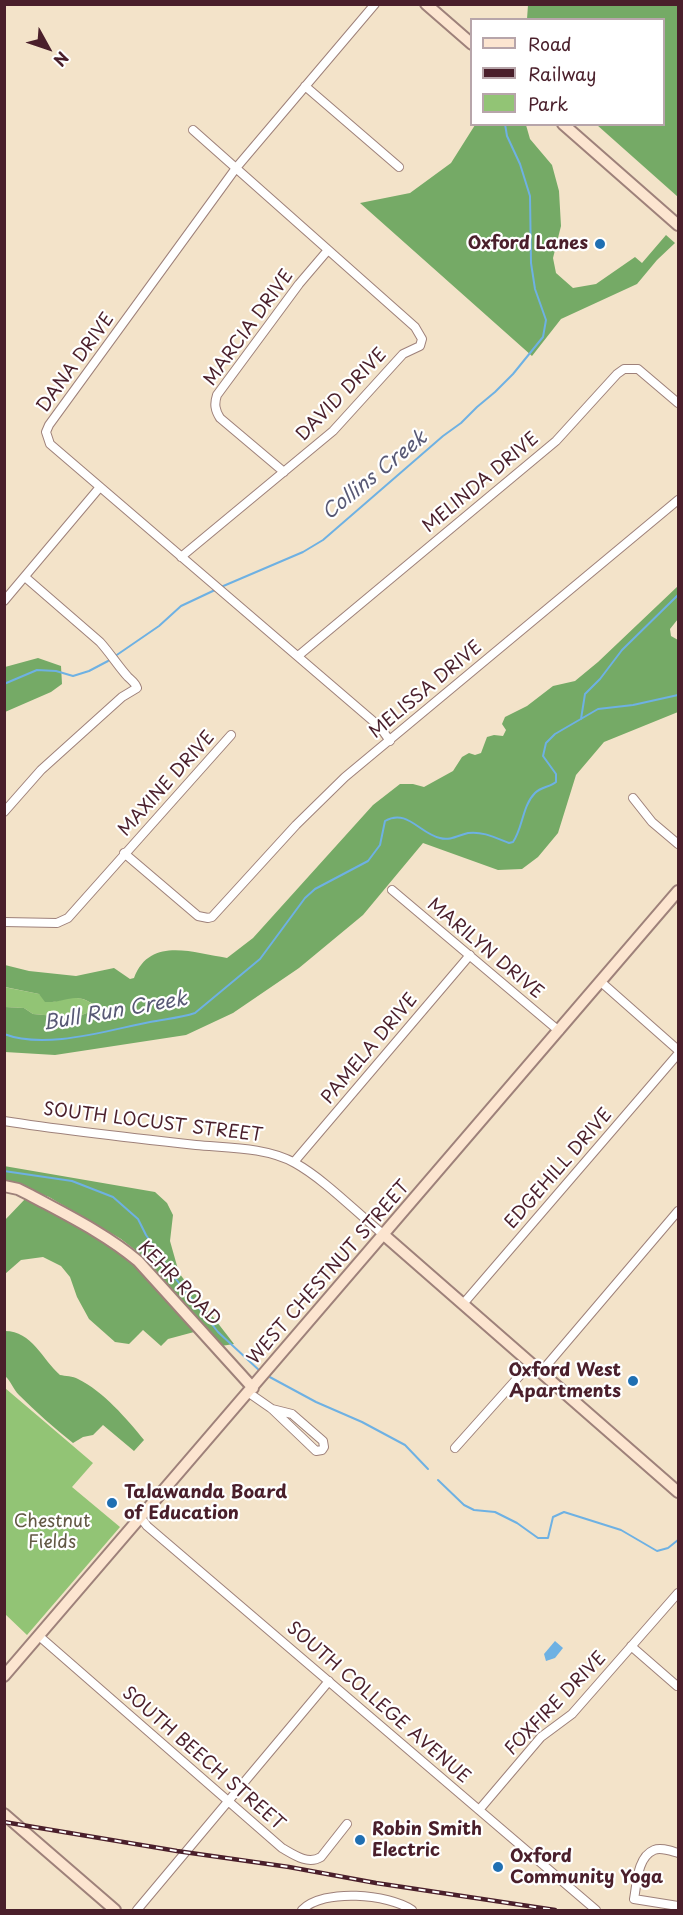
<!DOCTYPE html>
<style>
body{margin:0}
#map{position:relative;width:683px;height:1915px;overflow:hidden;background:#f3e3c9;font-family:"Playpen Sans",sans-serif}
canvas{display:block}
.frame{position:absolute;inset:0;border:6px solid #4a1f2b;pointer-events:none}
.legend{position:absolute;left:470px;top:18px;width:195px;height:108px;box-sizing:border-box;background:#fff;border:2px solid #b7a5aa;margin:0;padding:8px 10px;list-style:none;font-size:18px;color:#4a1f2b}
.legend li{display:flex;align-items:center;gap:12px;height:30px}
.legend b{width:30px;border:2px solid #b7a5aa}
.north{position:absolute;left:18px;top:18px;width:60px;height:60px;-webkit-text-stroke:4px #fff;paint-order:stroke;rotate:130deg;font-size:16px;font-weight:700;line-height:24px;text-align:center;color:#4a1f2b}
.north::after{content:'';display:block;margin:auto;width:21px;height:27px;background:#4a1f2b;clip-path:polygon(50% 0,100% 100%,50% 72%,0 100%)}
</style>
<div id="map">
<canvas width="683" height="1915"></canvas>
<div class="frame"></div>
<ul class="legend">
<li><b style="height:8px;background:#fce5d0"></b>Road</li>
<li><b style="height:8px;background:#4a1f2b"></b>Railway</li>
<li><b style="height:16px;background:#92c475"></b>Park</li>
</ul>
<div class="north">N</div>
</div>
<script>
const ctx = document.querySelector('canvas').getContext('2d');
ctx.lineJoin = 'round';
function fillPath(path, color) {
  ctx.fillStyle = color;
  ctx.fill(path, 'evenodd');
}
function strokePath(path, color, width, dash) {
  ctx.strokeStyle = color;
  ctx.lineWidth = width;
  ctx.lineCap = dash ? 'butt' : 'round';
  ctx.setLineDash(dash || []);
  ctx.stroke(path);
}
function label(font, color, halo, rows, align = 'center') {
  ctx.font = font + ' "Playpen Sans",sans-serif';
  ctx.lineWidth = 4.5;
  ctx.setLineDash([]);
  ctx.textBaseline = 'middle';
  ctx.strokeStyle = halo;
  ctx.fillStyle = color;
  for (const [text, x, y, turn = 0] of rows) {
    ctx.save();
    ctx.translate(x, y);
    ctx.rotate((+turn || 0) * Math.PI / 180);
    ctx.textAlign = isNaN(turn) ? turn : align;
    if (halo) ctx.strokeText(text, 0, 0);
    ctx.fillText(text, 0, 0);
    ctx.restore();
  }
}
const green = new Path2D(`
 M4 987 39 994 53 1002C74 996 80 995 99 1008L72 1019 62 1014 55 1016 33 1014 24 1008 5 1007Z
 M5 1388 93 1463 72 1487 120 1527 27 1635 5 1614Z`);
const forest = new Path2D(`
 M528 5H678V197L597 125 664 124V20L527 19Z
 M475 125H526L530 139 552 165 559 191 561 226 553 258 556 273 573 288 596 284 635 257 642 263 666 235 675 243 657 260 637 284 561 319 532 356 360 203 410 193 451 163Z
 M678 586V619L670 629 671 636 678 640V712L604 742 576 775 558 833 538 857 522 869 498 870 423 843 363 915 299 968 233 1013 186 1035 55 1055 5 1052V1007L24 1008 33 1014 55 1016 62 1014 72 1019 99 1008C73 989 70 1003 45 1002L39 994 5 987V965L29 971 76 976 114 968 130 979 134 978C150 936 193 953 227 958L253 938 373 805 400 784H413L424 787 453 771 462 757 469 753 475 755 481 753 487 737 494 735 503 736 506 730 502 724 505 717 527 706 553 686 575 681 598 662Z
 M38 658 61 666 62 684 51 692 5 712V667Z
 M4 1166 155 1192 167 1203 173 1215 170 1241 179 1273 234 1344 221 1346 144 1257 121 1239 49 1197 5 1181Z
 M26 1198C59 1216 97 1232 126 1257 152 1279 173 1306 194 1332L168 1339 161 1346 143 1330 129 1344 115 1342 89 1319 77 1297 70 1277 61 1266 43 1257 21 1260 5 1274V1220Z
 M5 1331C32 1331 42 1359 60 1375 65 1376 73 1376 78 1379 103 1391 127 1419 144 1440L134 1451 103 1425 93 1435 83 1437 73 1443C54 1428 36 1412 19 1395 13 1389 11 1381 5 1376Z`);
const water = new Path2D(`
 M555 1641 563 1648 555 1658 546 1661 544 1654Z`);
const stream = new Path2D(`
 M221 587 303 552 323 540 443 436 461 423 477 407 495 392 513 374 543 337 546 320 535 289 531 263 530 196 520 164 507 136 505 124
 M4 684 37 670 56 671 73 676 89 671 108 661 159 626 181 606 215 590
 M581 719 585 694 600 679 622 650 678 595
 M4 1034C46 1050 108 1030 150 1022 165 1019 180 1018 195 1013L260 959 305 898 315 889 368 861 380 845 385 821C407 808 420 834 440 838 450 841 459 835 468 833 483 831 496 838 509 843L513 842C523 828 522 806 535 793 541 787 550 787 556 782V774L543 756 546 743 555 734 598 709 633 705 678 695
 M4 1171 72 1181 113 1197 138 1219 146 1235 175 1278 218 1332 261 1372
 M266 1375 316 1402 362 1422 405 1445 428 1469
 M438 1480 464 1505 474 1510 495 1512 517 1523 538 1538H548L553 1517 564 1512 621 1530 657 1551 668 1548 678 1540`);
const street = new Path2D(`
 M375 4 236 168 49 425 46 432 50 444 380 727 390 741
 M305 86 399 167
 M284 472 220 418C215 410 214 404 217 395L299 284 328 250
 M181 557 333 431 403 354 420 346 422 339 415 327 193 130
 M4 601 100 487
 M298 656 556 441 617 374 624 369H638L678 403
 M633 798 652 822 678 844
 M4 812 41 770 122 697 137 688C135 682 132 681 128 677 118 666 110 653 100 642L25 577
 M124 853 198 916 208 918 212 917 296 825 345 777 678 500
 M392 890 559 1031
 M4 922 57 923 68 918 231 735
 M601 982 678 1050
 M4 1121C68 1131 132 1138 196 1145 228 1148 266 1147 295 1163 324 1179 357 1213 384 1235
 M294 1162 470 955
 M463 1304 678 1054
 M541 1372 678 1211
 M249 1393 272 1409 316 1451 322 1450 324 1447 323 1441 292 1414 272 1409
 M455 1448 531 1363
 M141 1518 147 1526 596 1910
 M39 1636 282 1848C294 1855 308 1865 321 1857L347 1824
 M631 1646 677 1686
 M479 1810 541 1737 572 1714 678 1593
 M678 1853C671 1851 661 1847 654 1850 637 1857 637 1884 634 1899L678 1906
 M137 1910 329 1681
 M302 1910C324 1888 388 1894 412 1910`);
const secondary = new Path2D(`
 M426 4 472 44
 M563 124 678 225
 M4 1186 18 1189 30 1195C67 1215 106 1234 138 1261L253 1388
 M384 1235 678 1492
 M4 1676 678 891
 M4 1814 115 1910`);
const rail = new Path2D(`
 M4 1822 177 1851 289 1867 376 1883 555 1910`);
const markers = [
 [600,244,6,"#1f6fb2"],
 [633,1381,6,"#1f6fb2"],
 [112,1503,6,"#1f6fb2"],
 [360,1840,6,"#1f6fb2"],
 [498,1867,6,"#1f6fb2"]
];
const poiNames = [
 ["Oxford Lanes",588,244,"right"],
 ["Oxford West",621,1371,"right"],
 ["Apartments",621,1392,"right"],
 ["Talawanda Board",124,1493],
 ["of Education",124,1514],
 ["Robin Smith",372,1830],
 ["Electric",372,1851],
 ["Oxford",510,1857],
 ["Community Yoga",510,1878]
];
const streetNames = [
 ["MARCIA DRIVE",249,328,-54],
 ["DANA DRIVE",76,363,-54],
 ["DAVID DRIVE",342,395,-46],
 ["MELINDA DRIVE",481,483,-40],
 ["MELISSA DRIVE",426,690,-40],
 ["MAXINE DRIVE",167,784,-48],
 ["MARILYN DRIVE",485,949,40],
 ["PAMELA DRIVE",370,1049,-50],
 ["SOUTH LOCUST STREET",153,1123,7],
 ["EDGEHILL DRIVE",559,1169,-49],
 ["WEST CHESTNUT STREET",329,1273,-49],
 ["KEHR ROAD",179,1284,46],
 ["SOUTH COLLEGE AVENUE",378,1703,41],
 ["FOXFIRE DRIVE",556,1704,-46],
 ["SOUTH BEECH STREET",203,1759,41]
];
const parkNames = [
 ["Chestnut",52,1522],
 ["Fields",52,1543]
];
const waterNames = [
 ["Collins Creek",375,476,-39],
 ["Bull Run Creek",115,1012,-10]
];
fillPath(green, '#92c475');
fillPath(forest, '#75aa66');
fillPath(water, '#6eb1e3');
strokePath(stream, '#6eb1e3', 2);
strokePath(street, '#9e817a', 10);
strokePath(secondary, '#9e817a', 14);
strokePath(street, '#fff', 8);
strokePath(secondary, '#fce5d0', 10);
strokePath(rail, '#4a1f2b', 4.5);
strokePath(rail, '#fff', 2, [7]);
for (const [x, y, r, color] of markers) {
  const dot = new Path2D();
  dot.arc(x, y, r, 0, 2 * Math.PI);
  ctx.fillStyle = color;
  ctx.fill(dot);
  strokePath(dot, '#fff', 2);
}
label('bold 18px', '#4a1f2b', '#fff', poiNames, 'left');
label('18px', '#4a1f2b', '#fff', streetNames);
label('18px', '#635945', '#fff', parkNames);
label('italic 20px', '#585975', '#fff', waterNames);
</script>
